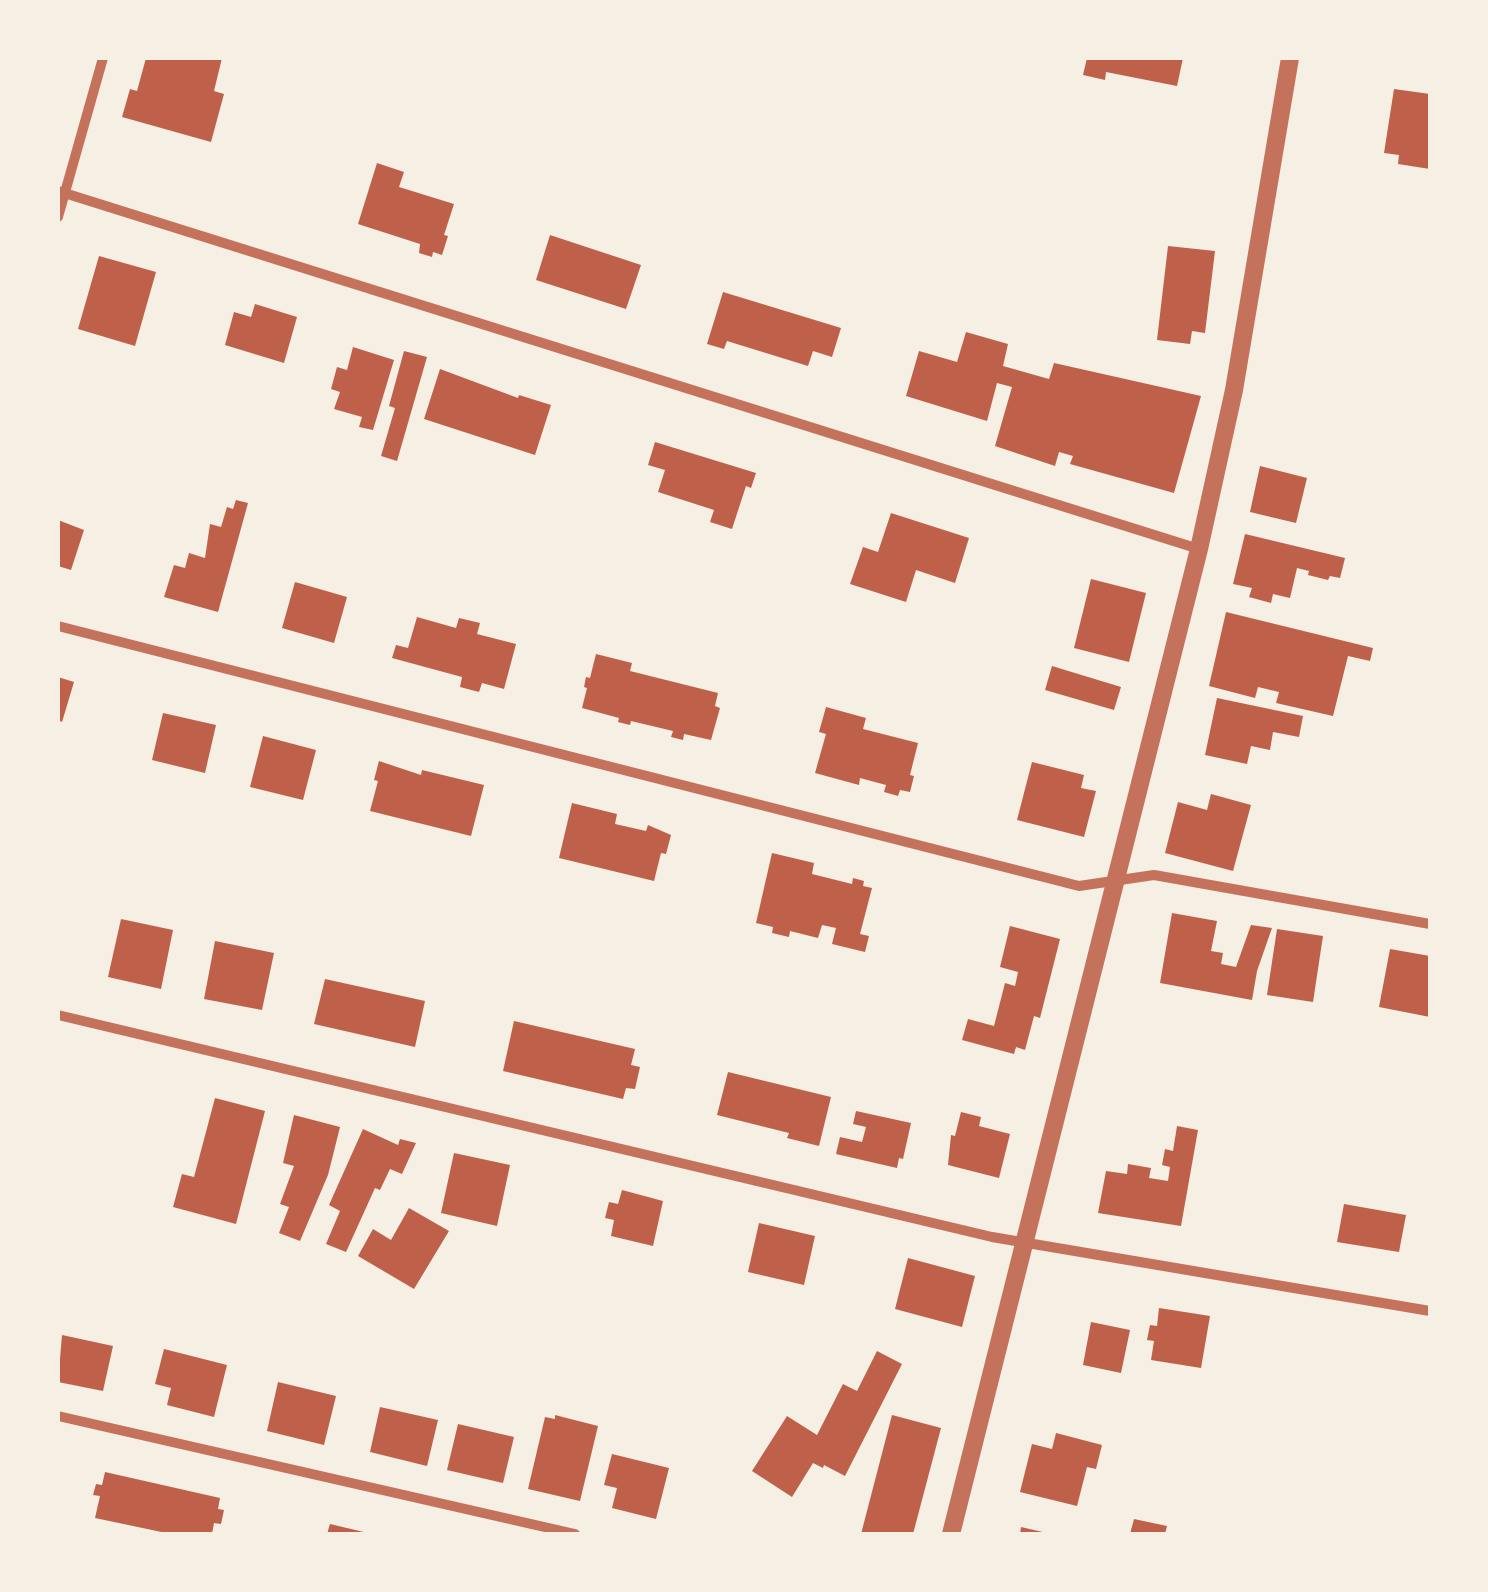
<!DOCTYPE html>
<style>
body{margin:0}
#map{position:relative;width:1488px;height:1592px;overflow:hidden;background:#f6efe4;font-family:"PT Sans",sans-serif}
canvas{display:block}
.frame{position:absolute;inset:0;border:60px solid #f6efe4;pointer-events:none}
</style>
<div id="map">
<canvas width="1488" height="1592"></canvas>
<div class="frame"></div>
</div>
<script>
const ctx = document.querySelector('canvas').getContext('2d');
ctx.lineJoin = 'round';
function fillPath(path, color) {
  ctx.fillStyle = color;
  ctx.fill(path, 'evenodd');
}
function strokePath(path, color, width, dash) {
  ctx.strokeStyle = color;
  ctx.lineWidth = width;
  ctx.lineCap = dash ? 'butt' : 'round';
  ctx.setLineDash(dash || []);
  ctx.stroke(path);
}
const building = new Path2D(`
 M146 58H222L214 91 224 94 211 142 122 117 130 89 137 91Z
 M1087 58H1183L1177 86 1106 72 1105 80 1083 75Z
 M1394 89 1430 94V169L1398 164 1399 155 1384 153Z
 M377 163 404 172 399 187 454 204 444 235 448 236 442 255 433 252 432 257 419 253 420 244 358 224Z
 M550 235 641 265 626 309 536 280Z
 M1168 246 1215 251 1205 333 1192 331 1190 344 1157 340Z
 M99 256 156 272 135 346 78 329Z
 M723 292 841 328 832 357 813 351 808 366 727 341 724 349 707 344Z
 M255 304 297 317 284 363 225 345 234 312 251 317Z
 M966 332 1008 344 1003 366 1049 379 1054 363 1201 396 1174 493 1070 464 1073 456 1059 452 1055 466 995 446 1012 387 997 383 987 421 906 396 919 351 957 362Z
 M353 347 394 360 373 430 359 427 362 417 334 409 340 392 331 389 337 367 347 370Z
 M404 351 427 357 397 461 381 456 395 408 389 406Z
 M440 369 518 398 519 395 551 405 535 455 424 419Z
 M655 442 756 473 751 488 746 486 732 529 710 522 714 510 658 492 665 470 648 465Z
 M1260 466 1307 478 1296 523 1250 512Z
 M236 500 248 503 218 612 164 597 174 565 185 568 189 553 205 558 210 524 221 527 227 507 233 509Z
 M891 513 969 538 955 583 916 570 906 602 850 584 863 547 878 552Z
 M58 520 84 530 71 570 58 566Z
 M1245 534 1345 558 1340 578 1330 576 1328 580 1308 575 1309 571 1297 568 1290 598 1273 594 1271 603 1249 597 1252 588 1233 584Z
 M1091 579 1146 593 1129 662 1074 648Z
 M295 582 347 597 334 643 282 628Z
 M1226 612 1373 648 1370 661 1348 656 1333 716 1276 703 1279 692 1258 687 1255 698 1209 686Z
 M417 617 456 628 459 618 480 623 477 634 516 644 504 689 482 683 479 692 460 687 462 677 392 658 396 645 408 648Z
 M596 654 632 663 630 671 718 693 715 706 720 708 711 740 684 734 683 740 671 737 673 731 631 721 630 725 618 722 619 718 582 708 587 688 584 687 586 677 590 678Z
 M1052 666 1121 687 1114 710 1045 690Z
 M58 677 74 682 62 722 58 720Z
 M1217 698 1303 716 1299 737 1273 732 1270 750 1251 746 1247 764 1205 755Z
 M826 707 866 718 863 729 918 743 910 775 914 776 910 792 900 790 898 796 884 792 886 785 860 778 859 785 815 773 826 734 819 732Z
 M163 713 216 725 205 773 152 760Z
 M263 736 316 750 303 800 250 787Z
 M379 761 421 775 422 770 484 785 471 836 370 811 378 781 374 780Z
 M1032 762 1084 775 1081 788 1096 791 1084 837 1017 820Z
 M1211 794 1251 805 1233 871 1165 853 1178 802 1207 810Z
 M572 803 617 814 615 824 646 831 648 825 671 835 666 854 661 853 654 881 559 858Z
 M772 853 814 863 812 874 852 884 853 878 864 881 863 886 872 888 860 934 869 936 865 952 832 944 836 928 822 925 818 938 790 931 789 937 772 933 773 927 756 923Z
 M1172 913 1217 921 1211 951 1223 953 1221 964 1236 967 1251 925 1272 928 1257 971 1252 1000 1160 983Z
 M121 919 173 930 161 989 108 977Z
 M1010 926 1060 939 1040 1018 1034 1016 1025 1050 1016 1047 1014 1054 962 1040 968 1019 994 1026 1005 983 1015 986 1018 972 1000 967Z
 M1277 929 1323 936 1313 1002 1267 995Z
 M215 941 274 953 262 1010 204 999Z
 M1390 949 1430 956V1017L1379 1007Z
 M325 979 425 1001 415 1047 314 1024Z
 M514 1021 635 1049 631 1065 640 1067 635 1089 626 1088 623 1099 503 1071Z
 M728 1072 831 1097 819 1146 787 1138 789 1133 717 1115Z
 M215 1098 265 1111 236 1224 173 1207 182 1174 194 1177Z
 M856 1111 911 1123 903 1159 899 1158 897 1168 836 1154 840 1137 862 1142 866 1127 853 1124Z
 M961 1112 981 1117 979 1126 1010 1134 999 1178 948 1165 951 1135 955 1136Z
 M294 1115 340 1127 328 1175 300 1241 279 1233 289 1207 280 1204 294 1166 283 1163Z
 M1177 1126 1198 1130 1181 1226 1098 1213 1106 1171 1127 1174 1128 1164 1151 1168 1149 1178 1168 1181 1170 1167 1162 1165 1165 1149 1173 1151Z
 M363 1129 398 1145 400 1139 416 1143 402 1174 390 1169 380 1190 375 1188 346 1252 326 1244 340 1211 329 1205Z
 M454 1153 510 1165 497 1226 441 1213Z
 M622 1190 663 1201 653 1246 611 1236 614 1220 605 1218 609 1202 618 1204Z
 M1344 1204 1406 1215 1399 1252 1337 1242Z
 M409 1208 449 1231 414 1289 358 1256 373 1229 391 1240Z
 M759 1223 815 1236 804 1285 748 1272Z
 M908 1258 975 1276 962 1327 895 1309Z
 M1159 1308 1210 1316 1201 1368 1151 1360 1154 1341 1147 1340 1150 1325 1157 1326Z
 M1091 1322 1130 1330 1121 1373 1083 1365Z
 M62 1335 113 1346 103 1391 58 1382Z
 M164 1349 227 1365 214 1417 167 1405 171 1388 155 1384Z
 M877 1351 902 1364 845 1476 824 1465 823 1468 813 1463 792 1497 752 1471 787 1416 817 1435 843 1384 857 1391Z
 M278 1382 336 1396 324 1445 267 1431Z
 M380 1407 438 1420 427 1466 370 1452Z
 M555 1415 598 1426 580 1501 528 1489 545 1417 555 1419Z
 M892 1415 941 1428 913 1534H861Z
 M458 1424 514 1437 503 1483 447 1470Z
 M1056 1433 1102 1445 1096 1469 1087 1467 1077 1506 1020 1492 1032 1444 1052 1449Z
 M612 1454 669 1468 656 1519 612 1508 617 1488 604 1485Z
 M105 1472 220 1498 218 1509 224 1510 221 1524 214 1523 212 1534H171L95 1518 100 1496 93 1495 96 1484 102 1485Z
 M1134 1519 1167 1526 1165 1534H1130Z
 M330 1524 368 1533 367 1534H327Z
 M1021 1527 1047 1533V1534H1020Z`);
const minor = new Path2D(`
 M58 191 1199 549
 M58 217 103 58
 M58 626 1079 886 1154 875 1430 924
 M58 1015 992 1237 1430 1311
 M58 1416 575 1534`);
const tertiary = new Path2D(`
 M951 1534 1199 549 1234 390 1290 58`);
fillPath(building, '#bf614a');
strokePath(minor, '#c5725c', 10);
strokePath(tertiary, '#c5725c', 18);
</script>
